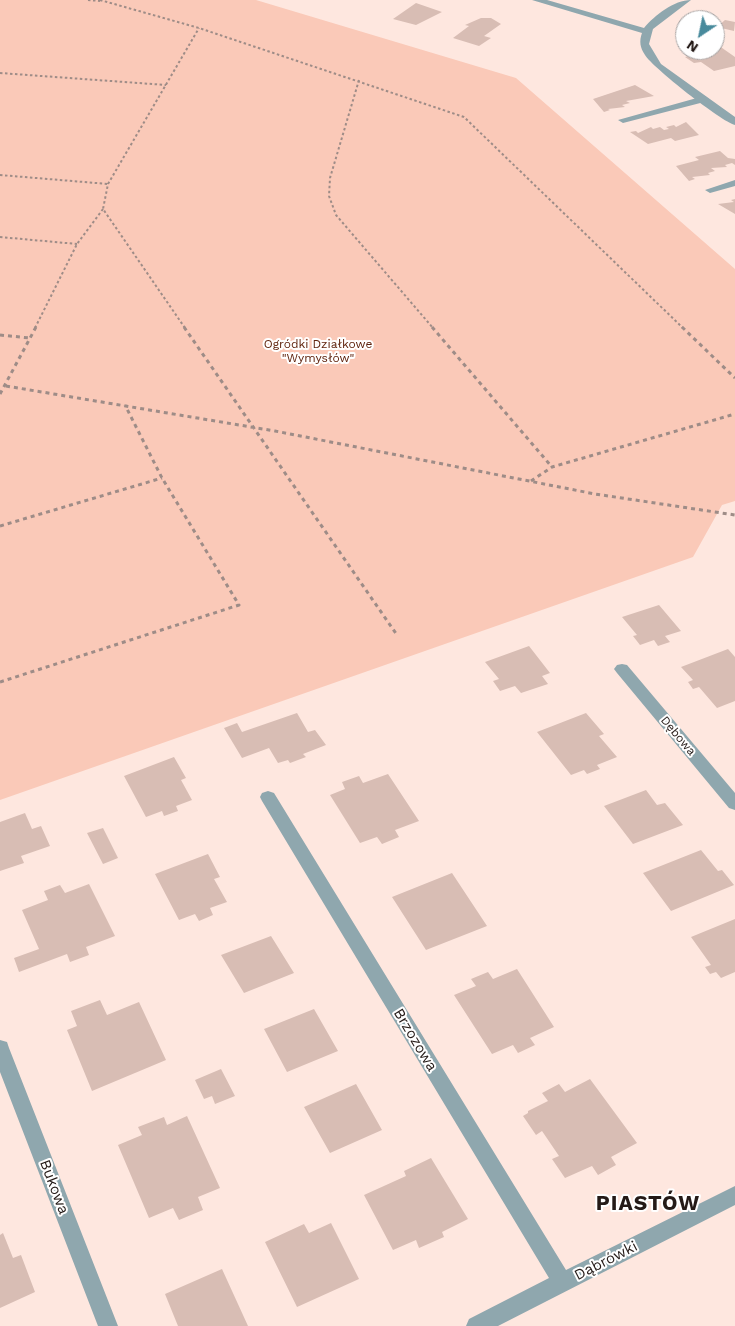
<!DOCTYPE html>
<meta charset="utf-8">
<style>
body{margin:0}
#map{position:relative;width:735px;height:1326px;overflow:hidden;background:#fee7df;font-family:"Work Sans",sans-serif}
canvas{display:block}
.north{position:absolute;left:675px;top:10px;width:50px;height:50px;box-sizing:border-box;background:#fff;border:1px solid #a7a3a2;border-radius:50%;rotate:214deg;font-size:14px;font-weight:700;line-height:20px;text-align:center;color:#241a17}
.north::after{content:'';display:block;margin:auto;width:18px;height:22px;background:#488a9c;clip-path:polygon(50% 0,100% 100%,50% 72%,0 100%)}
</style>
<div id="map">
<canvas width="735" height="1326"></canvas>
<div class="north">N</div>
</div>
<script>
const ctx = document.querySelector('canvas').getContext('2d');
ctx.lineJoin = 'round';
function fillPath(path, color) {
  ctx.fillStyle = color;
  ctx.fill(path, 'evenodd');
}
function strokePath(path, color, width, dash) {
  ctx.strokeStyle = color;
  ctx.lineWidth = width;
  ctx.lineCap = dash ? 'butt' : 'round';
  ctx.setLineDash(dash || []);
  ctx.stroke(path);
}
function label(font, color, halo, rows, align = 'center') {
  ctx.font = font + ' "Work Sans",sans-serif';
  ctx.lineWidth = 4;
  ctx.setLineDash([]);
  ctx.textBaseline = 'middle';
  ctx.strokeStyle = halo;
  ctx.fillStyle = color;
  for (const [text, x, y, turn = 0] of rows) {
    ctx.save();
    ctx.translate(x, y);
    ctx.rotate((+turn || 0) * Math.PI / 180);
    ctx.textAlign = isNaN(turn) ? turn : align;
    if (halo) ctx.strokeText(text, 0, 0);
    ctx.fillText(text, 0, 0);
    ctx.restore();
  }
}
const green = new Path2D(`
 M0 0H256L516 78 735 269V501L722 505 693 557 0 800Z`);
const building = new Path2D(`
 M416 3 442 12 416 25 393 19Z
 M481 18H491L501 24 484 36 491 38 479 46 453 38 469 26 465 25Z
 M725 20 735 22 734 31 717 27Z
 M715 43 735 57V66L714 71 701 62 694 63 685 57 692 55 684 50H715Z
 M635 85 654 96 626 101 630 103 622 105 625 107 608 109 610 110 604 112 593 99Z
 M686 122 699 135 675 141 671 138 648 144 630 132 636 131 638 133 651 127 653 129 660 127 664 130 669 129 666 127 674 125 676 127Z
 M720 151 728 158 735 159V165L732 163 725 165 727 167 711 168 715 171 708 173 710 175 692 177 695 179 689 181 676 166 699 160 695 157Z
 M735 199V214L718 204 734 202 731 200Z
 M659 605 681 631 665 636 670 642 658 646 654 640 640 645 633 636 637 635 622 617Z
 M529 646 550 673 542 676 548 684 521 693 515 686 500 691 493 681 499 679 485 662Z
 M728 649 735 657V701L717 708 699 687 693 689 688 682 693 680 681 667Z
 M297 713 308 732 315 730 326 745 303 754 306 757 290 763 288 760 278 763 269 748 242 758 224 728 237 723 242 732Z
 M586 713 604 734 599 736 617 757 597 765 600 769 587 774 584 770 571 775 537 732Z
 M174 757 186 778 181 780 192 800 176 806 178 811 164 816 162 811 146 817 124 776Z
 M388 774 419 821 395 830 399 837 382 844 377 837 360 843 330 795 345 789 342 782 359 776 363 783Z
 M646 790 657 805 665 803 683 825 633 844 604 806Z
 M25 813 32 829 41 826 50 846 21 856 24 863 0 871V822Z
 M103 828 118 858 103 864 87 833Z
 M701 850 718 871 722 870 734 885 671 911 643 873Z
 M208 854 220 877 214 879 227 902 210 908 213 915 199 921 195 914 179 920 155 874Z
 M452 873 487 926 426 950 392 897Z
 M89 884 115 936 86 947 89 955 70 962 67 954 19 972 14 958 39 949 22 910 48 900 44 891 60 885 65 893Z
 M735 919V972L721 978 716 972 710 974 705 967 711 965 691 937Z
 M271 936 294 973 244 993 221 955Z
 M517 969 554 1027 530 1038 535 1045 518 1053 513 1045 492 1054 454 995 476 986 471 979 488 972 493 979Z
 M100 1000 107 1015 139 1002 166 1060 92 1091 67 1030 77 1026 71 1011Z
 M314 1009 338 1051 287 1072 264 1029Z
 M221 1069 235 1096 215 1104 212 1096 204 1099 195 1080Z
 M590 1079 637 1143 611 1157 616 1165 598 1175 592 1166 565 1178 552 1159 559 1156 542 1131 536 1135 523 1116 528 1113V1111L548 1101 542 1093 559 1084 565 1092Z
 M356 1084 382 1130 330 1153 304 1107Z
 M187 1116 220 1188 198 1197 203 1210 179 1220 173 1208 149 1218 118 1145 142 1135 138 1127 164 1117 167 1125Z
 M431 1158 468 1219 442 1232 444 1237 419 1248 416 1240 393 1250 364 1195 406 1176 404 1171Z
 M331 1223 359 1279 297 1307 265 1242 304 1224 309 1233Z
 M3 1233 13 1258 21 1255 35 1292 0 1308V1235Z
 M222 1269 248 1326H178L165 1294Z`);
const pathFar1 = new Path2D(`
 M88 0 100 1
 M100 0 199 28 464 117 683 328
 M0 73 166 85
 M359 80 330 178 329 196 336 215 433 328
 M0 175 108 184
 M0 237 77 244
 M35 328 77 244 103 209
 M185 328 103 209 108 184 199 28`);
const path = new Path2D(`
 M184 327 397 635
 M432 327 552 467
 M682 327 735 378
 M0 335 30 338
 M6 386 275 431 595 494 735 515
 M0 394 36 327
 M531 481 552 467 735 414
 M0 526 162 478
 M0 682 239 605 162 478 125 405`);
const lane = new Path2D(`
 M704 96 709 99 708 101 623 123 618 120Z
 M735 180V186L710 193 705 190Z`);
const street = new Path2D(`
 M532 0H547L644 28C655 15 674 0 691 0L653 29 649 44 661 64 735 117V125C722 122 652 67 645 55 640 48 639 41 642 33Z
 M622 664 627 665 735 793V810L729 808 617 673 614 669 617 665Z
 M268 791 274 793 566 1270 735 1186V1205L498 1326H466L469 1319 549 1278 262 801 260 797 262 793Z
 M0 1040 7 1042 9 1048 118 1326H98L0 1072Z`);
const parkNames = [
 ["Ogródki Działkowe",318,344],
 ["\"Wymysłów\"",318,358]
];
const streetNames = [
 ["Dębowa",678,736,50]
];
const nearStreetnames = [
 ["Brzozowa",415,1040,59],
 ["Bukowa",54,1187,69],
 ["Dąbrówki",606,1261,-27]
];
const nearDistrictnames = [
 ["PIASTÓW",648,1204]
];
fillPath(green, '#fac9b8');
fillPath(building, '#d8bdb4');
strokePath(pathFar1, '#9e8c87', 2, [2.5, 2.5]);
strokePath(path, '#9e8c87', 3, [4, 4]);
fillPath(lane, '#8fa7ae');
fillPath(street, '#8fa7ae');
label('12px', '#5f220c', '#fff', parkNames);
label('12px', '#241a17', '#fff', streetNames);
label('15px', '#241a17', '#fff', nearStreetnames);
ctx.letterSpacing = '1px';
label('bold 21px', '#241a17', '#fff', nearDistrictnames);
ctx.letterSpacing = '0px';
</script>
